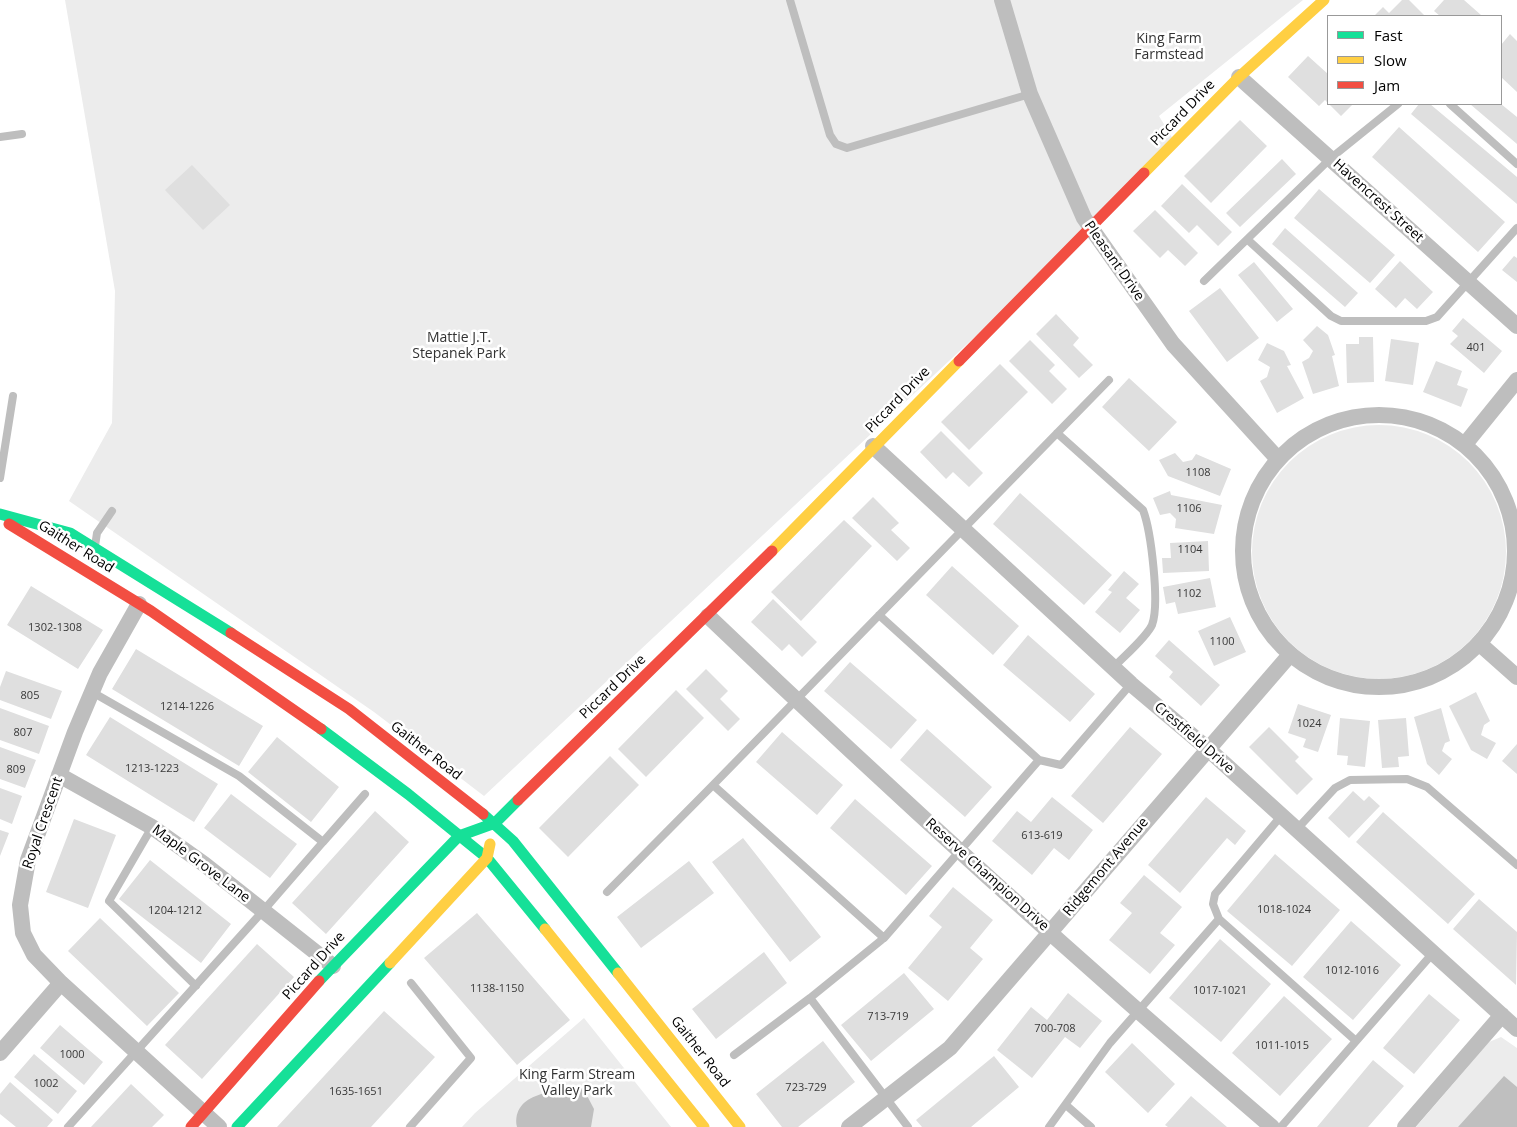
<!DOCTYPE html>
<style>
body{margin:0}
#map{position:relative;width:1517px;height:1127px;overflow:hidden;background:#fff;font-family:"Open Sans",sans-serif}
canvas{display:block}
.legend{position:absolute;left:1327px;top:15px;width:175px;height:90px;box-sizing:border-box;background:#fff;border:1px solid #999;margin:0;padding:6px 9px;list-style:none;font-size:15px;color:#000}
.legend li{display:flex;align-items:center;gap:10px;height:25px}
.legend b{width:25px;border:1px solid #999}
</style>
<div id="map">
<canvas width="1517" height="1127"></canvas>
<ul class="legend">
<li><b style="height:6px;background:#16e098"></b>Fast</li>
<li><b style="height:6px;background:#ffcf43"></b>Slow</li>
<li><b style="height:6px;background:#f24e42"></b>Jam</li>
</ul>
</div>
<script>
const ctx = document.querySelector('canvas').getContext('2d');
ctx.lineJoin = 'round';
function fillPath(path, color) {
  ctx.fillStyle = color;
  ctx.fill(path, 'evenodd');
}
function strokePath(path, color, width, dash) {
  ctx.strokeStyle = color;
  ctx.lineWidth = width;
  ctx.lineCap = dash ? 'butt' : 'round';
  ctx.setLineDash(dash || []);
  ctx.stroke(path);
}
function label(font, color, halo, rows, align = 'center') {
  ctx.font = font + ' "Open Sans",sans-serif';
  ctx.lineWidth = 5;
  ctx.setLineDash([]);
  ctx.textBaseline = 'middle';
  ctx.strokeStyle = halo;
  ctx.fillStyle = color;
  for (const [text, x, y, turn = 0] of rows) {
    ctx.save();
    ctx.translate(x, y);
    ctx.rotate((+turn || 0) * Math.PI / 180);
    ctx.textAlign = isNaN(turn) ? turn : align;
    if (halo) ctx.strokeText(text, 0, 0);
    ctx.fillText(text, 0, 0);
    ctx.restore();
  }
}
const green = new Path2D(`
 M65 0H1303L1159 116 1173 139 1089 230 484 796 374 712 69 501 112 423 115 291Z
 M1252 552a127 127 0 1 1 254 0a127 127 0 1 1-254 0Z
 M584 1018 671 1127H462L475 1113Z
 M1501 1037 1517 1048V1127H1416L1489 1042Z`);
const water = new Path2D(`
 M1504 1076 1517 1087V1127H1458Z
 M583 1088 594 1109 591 1127H517C511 1092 557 1090 583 1088Z`);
const building = new Path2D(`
 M1402 0H1409L1425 16H1374L1383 7 1389 13Z
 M1444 0H1464L1481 15 1440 16 1434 11Z
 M1510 34 1517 41V92L1501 77V45Z
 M1308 56 1328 74V103L1325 100 1319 106 1288 77Z
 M1329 104H1353L1341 116Z
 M1419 104H1430L1517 177V204L1411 114Z
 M1470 104H1501L1517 117V144Z
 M1240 120 1267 146 1211 203 1184 176Z
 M1399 127 1505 222 1478 252 1372 157Z
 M1282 159 1296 174 1240 227 1226 213Z
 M192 165 230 205 203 230 165 190Z
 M1182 184 1232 232 1218 246 1197 225 1189 233 1161 206Z
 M1319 189 1395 255 1370 283 1294 218Z
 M1155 210 1198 253 1185 266 1168 250 1160 258 1133 231Z
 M1285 228 1358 293 1345 307 1272 244Z
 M1514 256 1517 258V282L1502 270Z
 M1400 261 1433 292 1417 309 1405 298 1396 308 1375 289Z
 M1254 262 1293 309 1277 322 1238 275Z
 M1220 288 1259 338 1227 362 1189 311Z
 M1056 314 1079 338 1073 345 1093 365 1079 378 1036 334Z
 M1463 318 1502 351 1484 373 1450 344 1458 336 1452 331Z
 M1317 326 1328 335 1335 355 1332 356 1339 386 1313 394 1302 362 1309 358 1313 351 1303 340Z
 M1359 337H1373L1374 382 1347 383 1346 344H1359Z
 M1391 339 1419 343 1413 385 1385 381Z
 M1030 340 1055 365 1049 371 1067 389 1052 404 1009 361Z
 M1267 343 1284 351 1291 365 1287 366 1304 398 1277 413 1260 381 1267 377 1270 367 1258 360Z
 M1436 361 1462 371 1457 385 1468 389 1461 407 1423 392Z
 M1000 364 1028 392 969 450 941 422Z
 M1129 378 1177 422 1149 451 1102 407Z
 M941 431 983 473 969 487 953 472 946 479 920 452Z
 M1175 453 1183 462 1192 460 1196 454 1231 469 1220 496 1168 476 1159 460Z
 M1170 491 1171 495 1222 505 1214 534 1175 528 1176 519 1170 513 1160 515 1153 498Z
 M1020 493 1112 575 1084 605 993 524Z
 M873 497 899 523 891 530 910 548 897 561 852 518Z
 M844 520 872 546 801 621 771 592Z
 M1208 541 1209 571 1163 573 1162 558H1171L1170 543Z
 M952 566 1019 626 993 655 926 595Z
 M1124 571 1139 584 1126 598 1140 610 1120 633 1095 612 1112 592 1108 590Z
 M1210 578 1216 607 1178 614 1175 602 1166 604 1163 587Z
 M31 586 103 630 78 669 7 625Z
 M773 599 817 642 802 657 789 644 782 651 751 622Z
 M1230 617 1246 652 1214 666 1198 631Z
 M1028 635 1095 694 1070 722 1003 665Z
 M1169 640 1220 685 1201 706 1169 677 1173 672 1155 656Z
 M136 649 263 726 239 766 112 689Z
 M850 662 917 720 891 749 824 691Z
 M706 669 728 691 720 699 740 719 728 731 686 689Z
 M6 671 62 691 51 719 0 700V687Z
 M676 690 704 718 646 777 618 749Z
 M1476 692 1490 721 1484 725 1481 735 1496 743 1487 759 1471 750 1449 706Z
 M1298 704 1331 715 1318 752 1303 747 1306 739 1288 733Z
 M0 708 49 726 39 754 0 740Z
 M1441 708 1450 741 1445 743 1442 751 1452 759 1439 775 1427 764 1414 717Z
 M110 717 218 784 194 822 86 755Z
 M1340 718 1370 721 1365 767 1347 765 1348 756 1337 755Z
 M1406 718 1409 756 1398 757 1399 767 1382 768 1378 720Z
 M1130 727 1162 754 1103 823 1071 796Z
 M1269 727 1299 757 1295 761 1313 779 1297 795 1249 747Z
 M927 729 992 787 965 817 900 760Z
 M782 732 843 785 817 815 756 762Z
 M277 737 339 787 311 822 248 772Z
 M1517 744V774L1502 761Z
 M0 747 36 760 25 788 0 779Z
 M610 756 639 785 568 857 539 828Z
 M0 788 22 796 12 824 0 819Z
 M1353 791 1364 801 1369 796 1380 806 1349 838 1328 818Z
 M231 794 297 844 270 878 204 828Z
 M1052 797 1093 830 1069 860 1054 848 1032 875 992 841 1017 811 1031 822Z
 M1206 797 1246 831 1235 845 1227 838 1180 893 1148 865Z
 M855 799 932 866 906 895 830 828Z
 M375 811 409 842 326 934 292 903Z
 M1383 812 1475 894 1448 924 1356 842Z
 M74 819 116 835 88 908 46 892Z
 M0 830 9 833 0 856Z
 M743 838 821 937 790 962 712 862Z
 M1275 854 1340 910 1292 966 1227 911Z
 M150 860 231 924 201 963 119 899Z
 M689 861 714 893 641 948 617 917Z
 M1144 875 1182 907 1160 933 1175 945 1150 974 1109 940 1132 913 1120 903Z
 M953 887 993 920 970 948 983 959 948 1001 908 968 942 927 929 916Z
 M1479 899 1517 932 1516 985 1453 929Z
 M477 913 570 1020 517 1065 424 958Z
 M100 918 179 993 147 1026 68 951Z
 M1351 921 1401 965 1353 1020 1303 977Z
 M1220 939 1271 984 1221 1042 1169 998Z
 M257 944 294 977 202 1079 165 1045Z
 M764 952 787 983 716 1039 692 1009Z
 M904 973 934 1009 871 1061 841 1025Z
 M1068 993 1102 1021 1080 1048 1065 1037 1032 1078 997 1050 1031 1007 1047 1020Z
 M1429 994 1460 1020 1414 1074 1383 1048Z
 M1284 996 1332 1039 1280 1096 1232 1053Z
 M384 1011 435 1057 371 1127H277Z
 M60 1025 103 1062 84 1085 40 1048Z
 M823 1041 855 1082 798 1127H782L756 1094Z
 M1132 1043 1175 1084 1148 1113 1105 1072Z
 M34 1054 77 1091 58 1114 14 1077Z
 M994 1056 1019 1087 971 1127H922L916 1120Z
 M1373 1060 1404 1086 1368 1127H1317Z
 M10 1082 53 1120 47 1127H16L0 1114V1094Z
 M131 1084 164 1115 152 1127H91Z
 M1191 1096 1227 1127H1168L1165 1125Z`);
const lane = new Path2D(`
 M790 0 830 135 836 144 847 148 1030 94
 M1450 104 1517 164
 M0 137 22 134
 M1248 240 1331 316 1341 321H1426L1437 317 1517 228
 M1204 281 1331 158 1398 104
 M1057 433 1143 510C1151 531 1160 604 1152 625 1146 638 1123 657 1113 668
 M0 478 13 396
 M95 546 97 533 112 511
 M879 615 1039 760
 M152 827 109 901 196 986
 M1297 829 1335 788 1350 780 1407 779 1427 787 1517 865
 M323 842 365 794
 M607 892 713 785
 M1219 919 1356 1041
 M884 938 713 785 1109 380
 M734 1055 810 998
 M1066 1105 1091 1127
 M68 1127 263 911 323 842 239 776 92 692
 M410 1127 471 1058 411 983
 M908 1127 810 998 884 938 1039 760 1061 765 1131 684
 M1049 1127 1110 1043 1219 919 1213 904 1215 894 1282 815
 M1281 1127 1433 953`);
const street = new Path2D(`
 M1002 0 1030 94 1084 218 1173 344 1277 458
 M1239 77 1517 326
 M1243 551a136 136 0 1 1 272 0a136 136 0 1 1-272 0Z
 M1466 443 1517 380
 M873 446 1131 684 1208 749 1517 1029
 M139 604 100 673 75 732 28 860 20 905 23 933 34 955 61 983 219 1127
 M708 616C891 791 1079 962 1272 1127
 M1481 645 1517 677
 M59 775 152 827 204 864 333 966
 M0 1053 61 983
 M849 1127 950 1048 1288 657
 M1405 1127 1502 1015`);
const fast = new Path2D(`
 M0 514 70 533 231 633
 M321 729 408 794 487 858 545 929
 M483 814 513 841 618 973
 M319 981 459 836 495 823 518 800
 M237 1127 390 963`);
const slow = new Path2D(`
 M1144 173 1239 77 1324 0
 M772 551 959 361
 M545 929 704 1127
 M390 963 487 858 490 844
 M618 973 740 1127`);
const jam = new Path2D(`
 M959 361 1144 173
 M9 524 151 611 321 729
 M231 633 349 709 483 814
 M518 800 772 551
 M191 1127 319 981`);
const numberNames = [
 ["401",1476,348],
 ["1108",1198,473],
 ["1106",1189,509],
 ["1104",1190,550],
 ["1102",1189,594],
 ["1302-1308",55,628],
 ["1100",1222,642],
 ["805",30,696],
 ["1214-1226",187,707],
 ["1024",1309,724],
 ["807",23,733],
 ["1213-1223",152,769],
 ["809",16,770],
 ["613-619",1042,836],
 ["1018-1024",1284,910],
 ["1204-1212",175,911],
 ["1012-1016",1352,971],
 ["1138-1150",497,989],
 ["1017-1021",1220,991],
 ["713-719",888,1017],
 ["700-708",1055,1029],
 ["1011-1015",1282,1046],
 ["1000",72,1055],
 ["1002",46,1084],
 ["723-729",806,1088],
 ["1635-1651",356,1092]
];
const parkNames = [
 ["King Farm",1169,39],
 ["Farmstead",1169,55],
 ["Mattie J.T.",459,338],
 ["Stepanek Park",459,354],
 ["King Farm Stream",577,1075],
 ["Valley Park",577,1091]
];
const streetNames = [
 ["Piccard Drive",1183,113,-46],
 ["Havencrest Street",1378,201,42],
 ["Pleasant Drive",1114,261,55],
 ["Piccard Drive",898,400,-46],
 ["Gaither Road",76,547,32],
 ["Piccard Drive",613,687,-44],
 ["Crestfield Drive",1194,738,41],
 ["Gaither Road",426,751,38],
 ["Royal Crescent",43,823,-71],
 ["Maple Grove Lane",201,864,37],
 ["Ridgemont Avenue",1106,867,-50],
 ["Reserve Champion Drive",987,875,42],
 ["Piccard Drive",314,966,-48],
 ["Gaither Road",700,1052,52]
];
fillPath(green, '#ececec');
fillPath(water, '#bfbfbf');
fillPath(building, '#dfdfdf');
strokePath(lane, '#bebebe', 8);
strokePath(street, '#bebebe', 16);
strokePath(fast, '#16e098', 11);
strokePath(slow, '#ffcf43', 11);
strokePath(jam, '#f24e42', 11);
label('11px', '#383838', null, numberNames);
label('14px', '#333', '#fff', parkNames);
label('14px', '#000', '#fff', streetNames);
</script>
